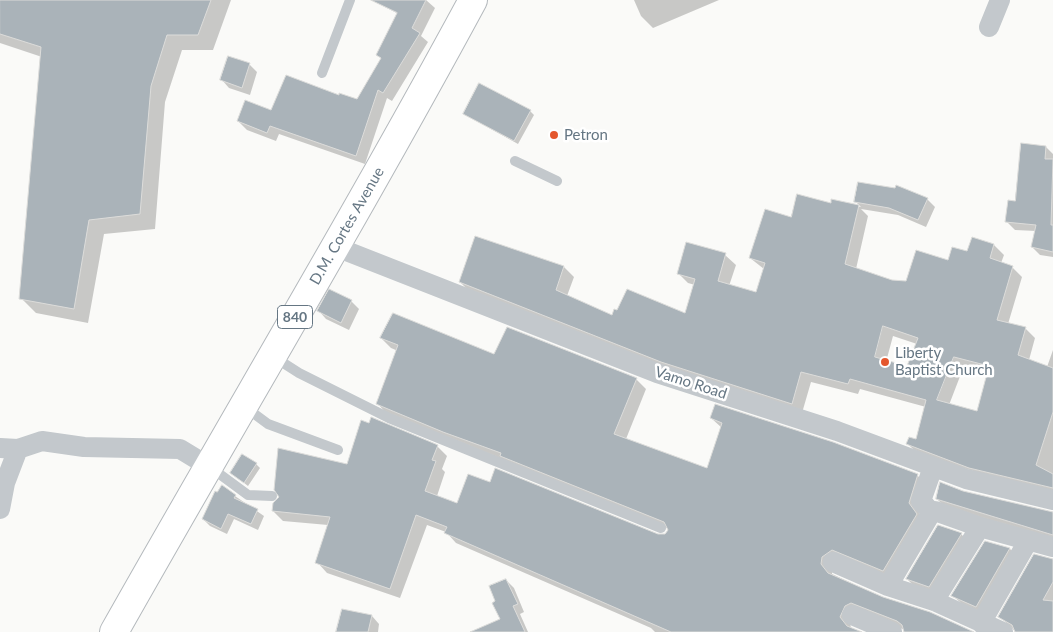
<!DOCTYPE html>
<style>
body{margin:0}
canvas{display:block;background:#fafaf8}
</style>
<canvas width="1053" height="632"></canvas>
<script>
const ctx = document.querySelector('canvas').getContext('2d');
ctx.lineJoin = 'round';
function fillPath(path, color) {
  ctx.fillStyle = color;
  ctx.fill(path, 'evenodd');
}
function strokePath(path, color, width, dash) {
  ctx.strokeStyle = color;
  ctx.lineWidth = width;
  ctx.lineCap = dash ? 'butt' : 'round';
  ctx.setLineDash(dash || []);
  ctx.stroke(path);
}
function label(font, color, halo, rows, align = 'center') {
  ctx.font = font + ' Lato,sans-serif';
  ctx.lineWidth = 5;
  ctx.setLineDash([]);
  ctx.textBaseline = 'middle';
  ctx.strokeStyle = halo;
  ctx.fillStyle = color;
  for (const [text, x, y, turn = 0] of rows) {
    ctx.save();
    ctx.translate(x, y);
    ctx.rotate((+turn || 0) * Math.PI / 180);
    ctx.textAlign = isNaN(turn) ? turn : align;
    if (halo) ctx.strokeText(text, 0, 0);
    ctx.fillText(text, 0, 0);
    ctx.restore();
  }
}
const shadow = new Path2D(`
 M0 0H231L213 50H182L165 102 155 229 104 234 88 323 36 313 21 298 42 57 0 43Z
 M398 0H426L435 8 421 36 428 42 392 101 387 98 365 164 279 134 276 141 247 130 238 121 339 97 357 100 382 59 377 54 398 14 393 10Z
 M634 0H719L653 28 641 16Z
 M229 58 250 65 257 72 250 95 229 88 222 80Z
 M530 111 534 115 518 144 464 114Z
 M1046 147 1053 154V257L1040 255 1032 247 1036 231 1015 230 1007 222Z
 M927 199 935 207 926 227 898 215 861 209 868 216 856 269 892 281 907 283 949 261 994 245 1004 255 1001 263 1012 267 1022 277 1008 324 1025 328 1035 338 1029 360 1047 367 1053 350V496L918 454 908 444 917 441 926 407 860 389 858 394 811 382 802 413 672 372 470 292 460 282 564 267 574 277 567 296 612 316 686 314 695 285 688 283 678 273 725 255 736 265 729 286 757 293 764 269 750 258 792 219 832 204V201L861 207 856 202ZM893 336 917 344 908 368 886 362ZM964 366 989 373 978 412 949 405Z
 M351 301 359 309 349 330 326 319 319 311Z
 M381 338 636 379 646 389 626 439 707 470 722 428 711 418 917 475 927 485 919 514 926 525 893 580 832 567V574L883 598 969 632H905V630L862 613 850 621 851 629 859 632H655L651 628 456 543 446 532 427 525 400 598 327 573 317 562 328 525 283 521 273 511 348 465 437 446 447 456 442 469 445 472 437 496 457 504 491 484 658 536 666 535 669 529 387 414 377 403 398 351 391 348Z
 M256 464 260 468 248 486 235 476Z
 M963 492 1053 512V541L947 509 937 499Z
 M235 496 264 516 258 530 234 519 227 534 210 526 203 519Z
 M939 526 961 534 969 542 937 594 915 587 907 579Z
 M986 542 1010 549 1018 556 985 614 961 603 953 596Z
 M1035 556 1053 559V632H1016L1000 617Z
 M506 580 514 588 524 612 520 614 528 632H490L501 620 497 602Z
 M372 616 379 624 378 632H338Z`);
const building = new Path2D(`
 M0 0H211L198 35H167L151 86 140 214 89 220 74 309 19 299 41 47 0 34Z
 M371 0H426L412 28 420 33 383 93 378 90 356 156 270 126 267 133 237 121 245 100 271 110 286 75 339 95V93L357 99 381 58 376 55 397 13Z
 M228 56 250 63 242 88 220 80Z
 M479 83 531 110 514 141 463 114Z
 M1021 143 1046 146 1045 159H1053L1051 225H1053V252L1031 247 1036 225 1005 222 1008 200 1015 201Z
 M858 182 895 188 896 185 928 198 918 220 889 208 854 202Z
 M797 194 831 203V199L859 205 845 264 892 280 906 281 916 250 948 260 952 247 967 251 972 237 994 244 990 258 1013 266 997 320 1026 327 1018 355 1053 368V412L1036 465 1053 474V488L969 468 906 444 909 437 916 439 926 400 850 379 848 384 801 372 792 404 661 362 459 282 475 236 564 266 556 290 612 315 614 309 617 310 627 289 685 313 695 279 677 274 686 242 726 253 718 281 756 292 765 263 749 258 765 209 791 217ZM883 326 918 338 907 366 875 357ZM954 357 989 366 977 411 937 400Z
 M329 289 352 300 341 323 317 311Z
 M393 313 494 354 507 327 637 378 614 434 707 468 722 423 710 418 715 404 833 442 918 474 909 503 917 514 883 571 832 550 822 557 821 564 828 573 883 597 930 612 974 632H904L902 625 897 621 851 603 845 606 840 617 847 626 862 632H671L444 533 447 527 416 515 390 589 315 563 330 517 272 511 273 503 279 497 274 490 278 448 347 464 361 420 369 423 371 417 438 445 432 460 436 461 425 491 457 503 468 474 490 482 495 468 658 534H665L668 530 664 522 500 456 501 453 443 432 376 404 398 345 380 338Z
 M242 454 257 463 244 483 230 473Z
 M940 482 963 491 1053 512V535L936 499Z
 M222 485 236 495 234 498 258 509 251 524 228 514 221 529 202 519 215 491 217 492Z
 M938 525 962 533 929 587 906 579Z
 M985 541 1010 548 976 607 951 596Z
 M1034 554 1053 559V582L1043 600 1053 601V632H1015L1012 625 998 617Z
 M506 579 518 604 513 606 525 632H470L500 619 492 603 495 601 489 586Z
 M342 609 372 615 368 632H336Z`);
const lane = new Path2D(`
 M322 73 350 0
 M515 161 557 181
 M274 357 299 373 389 418 661 528
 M245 407 268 424 338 450
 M210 467 248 495 272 496`);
const street = new Path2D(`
 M989 27 1000 0
 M336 247 657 373 837 431 966 479 1053 500
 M0 448 18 449 42 441 84 447 180 449 208 466
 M0 509 5 483 18 449
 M932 513 921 501 933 467
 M833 562 888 586 934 601 1003 632
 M888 586 930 515 935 511 980 527 1053 547
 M934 601 980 527
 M852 615 892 632
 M981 623 1028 541`);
const highway = new Path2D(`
 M114 632C233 421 358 213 473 0`);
const markers = [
 [554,135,5,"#e4572e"],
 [885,362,5,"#e4572e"]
];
const shields = [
 [295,317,35]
];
const shieldNames = [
 ["840",295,317]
];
const poiNames = [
 ["Petron",564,135],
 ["Liberty",895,353],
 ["Baptist Church",895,370]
];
const streetNames = [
 ["D.M. Cortes Avenue",347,226,-60],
 ["Vamo Road",691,383,18]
];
fillPath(shadow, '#0003');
fillPath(building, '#aab3b9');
strokePath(building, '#dcdcda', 1);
strokePath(highway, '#b4b9bd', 30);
strokePath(lane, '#c3c8cc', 10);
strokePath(street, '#c3c8cc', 20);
strokePath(highway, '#fff', 28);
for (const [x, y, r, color] of markers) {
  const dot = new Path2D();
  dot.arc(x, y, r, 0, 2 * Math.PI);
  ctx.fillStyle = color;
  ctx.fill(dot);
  strokePath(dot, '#fff', 2);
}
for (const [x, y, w] of shields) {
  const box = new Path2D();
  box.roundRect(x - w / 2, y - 11.5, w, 23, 4);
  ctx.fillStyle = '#fff';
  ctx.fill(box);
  strokePath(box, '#657683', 1);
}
label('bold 14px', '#657683', null, shieldNames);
label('15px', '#657683', '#fff', poiNames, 'left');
label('15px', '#657683', '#fff', streetNames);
</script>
